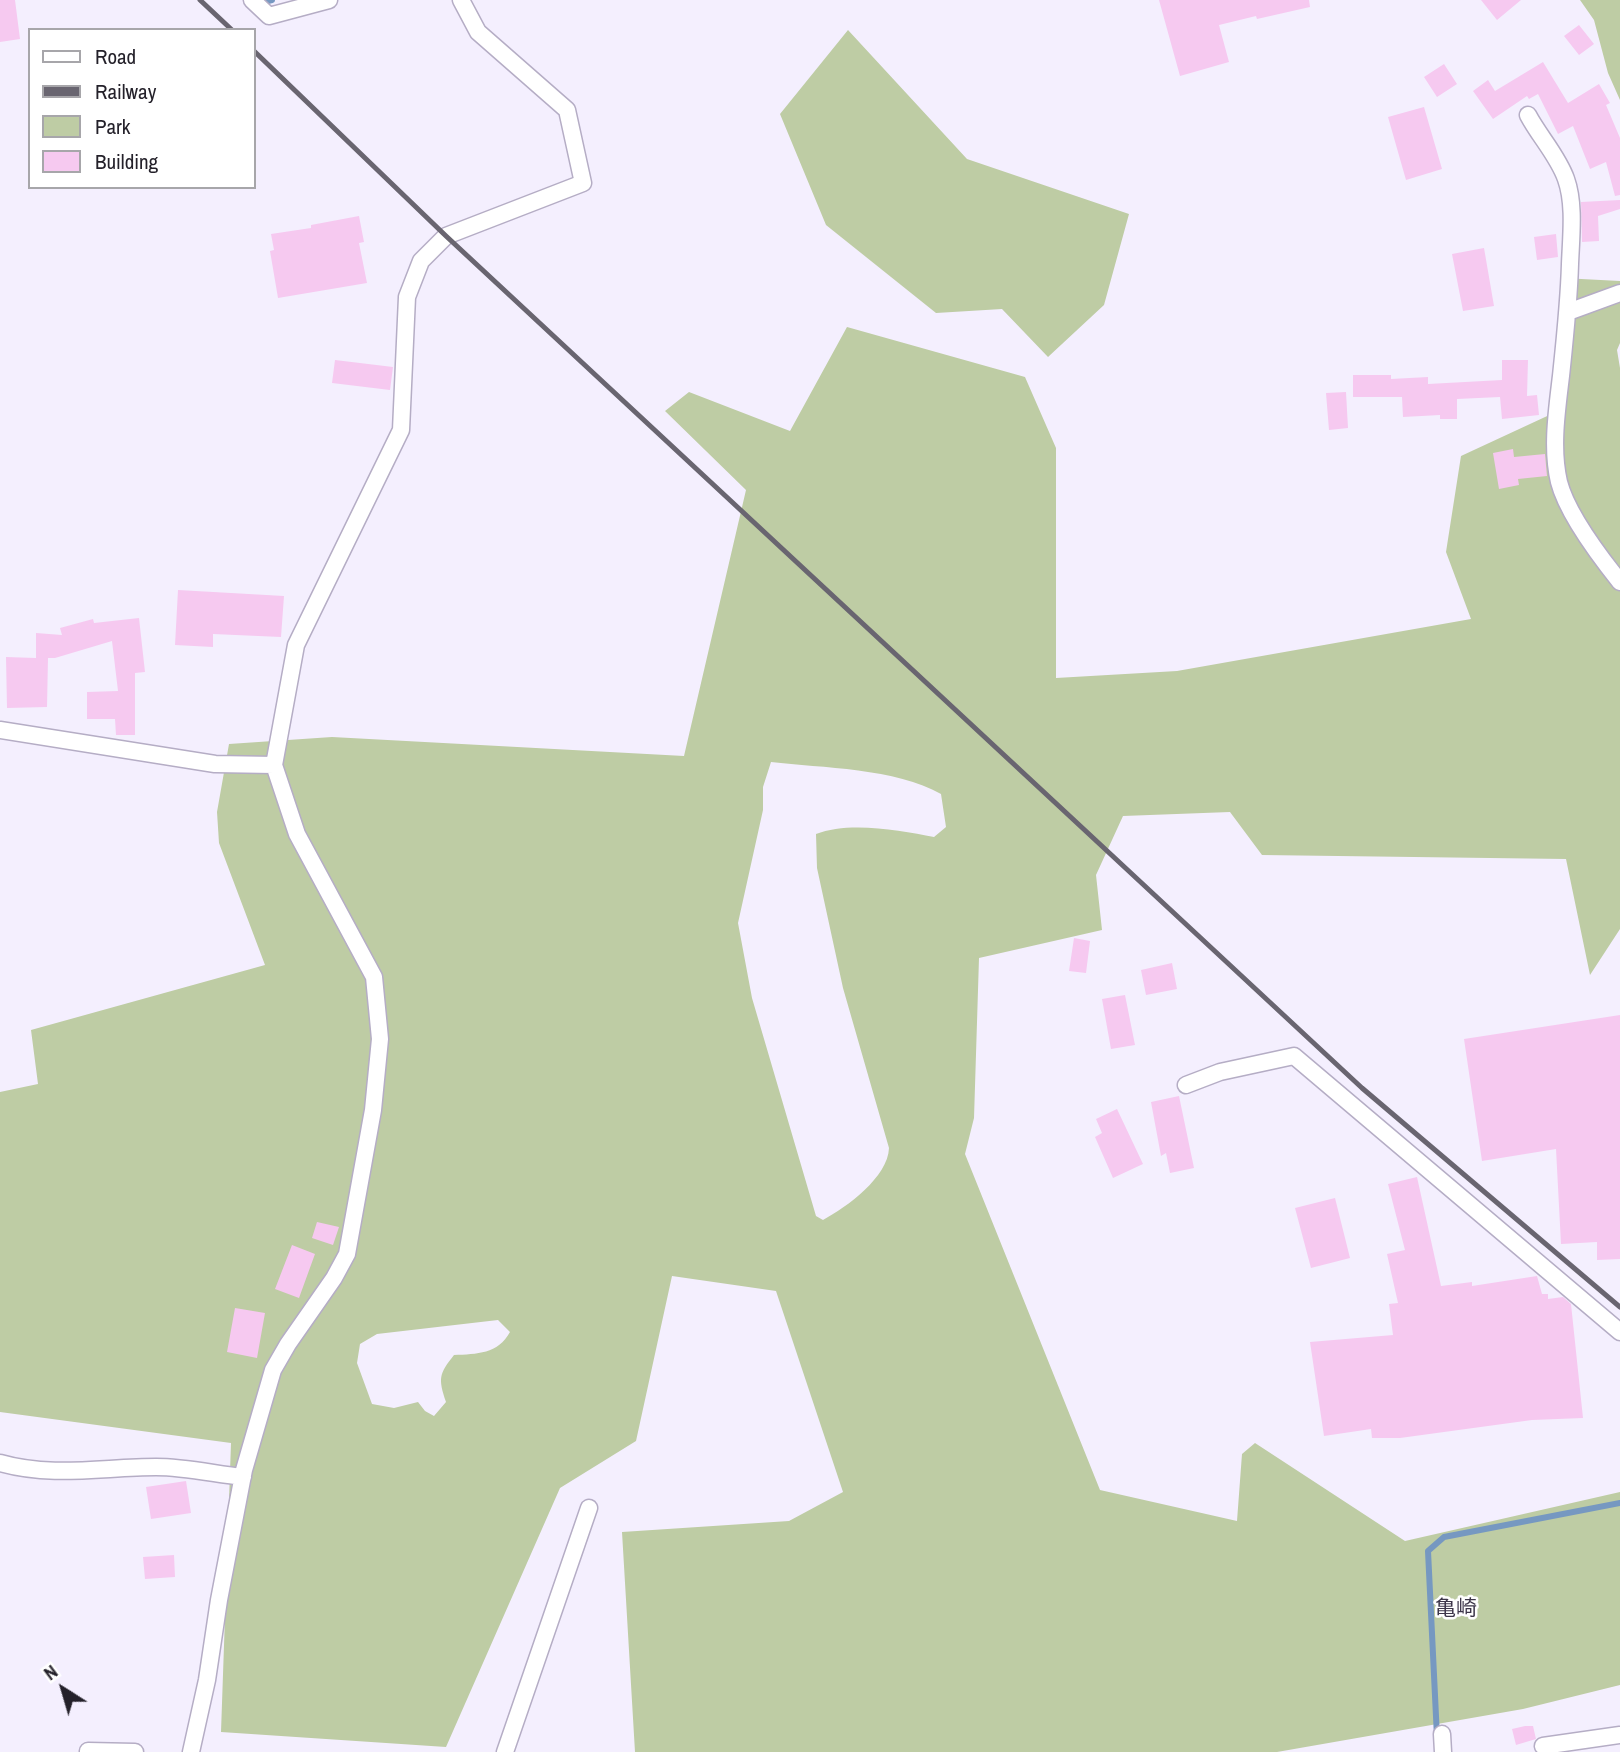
<!DOCTYPE html>
<meta charset="utf-8">
<style>
body{margin:0}
#map{position:relative;width:1620px;height:1752px;overflow:hidden;background:#f4effe;font-family:"Archivo Narrow",sans-serif}
canvas{display:block}
.legend{position:absolute;left:28px;top:28px;width:228px;height:161px;box-sizing:border-box;background:#fff;border:2px solid #a7a6aa;margin:0;padding:9px 12px;list-style:none;font-size:21px;color:#24212a}
.legend li{display:flex;align-items:center;gap:14px;height:35px}
.legend b{width:35px;border:2px solid #a7a6aa}
.north{position:absolute;left:28px;top:1654px;width:70px;height:70px;-webkit-text-stroke:5px #fff;paint-order:stroke;rotate:323deg;font-size:19px;font-weight:700;line-height:28px;text-align:center;color:#24212a}
.north::after{content:'';display:block;margin:auto;width:24px;height:32px;background:#24212a;clip-path:polygon(50% 0,100% 100%,50% 72%,0 100%)}
</style>
<div id="map">
<canvas width="1620" height="1752"></canvas>
<ul class="legend">
<li><b style="height:9px;background:#fff"></b>Road</li>
<li><b style="height:9px;background:#696570"></b>Railway</li>
<li><b style="height:19px;background:#becca4"></b>Park</li>
<li><b style="height:19px;background:#f6c9f0"></b>Building</li>
</ul>
<div class="north">N</div>
</div>
<script>
const ctx = document.querySelector('canvas').getContext('2d');
ctx.lineJoin = 'round';
function fillPath(path, color) {
  ctx.fillStyle = color;
  ctx.fill(path, 'evenodd');
}
function strokePath(path, color, width, dash) {
  ctx.strokeStyle = color;
  ctx.lineWidth = width;
  ctx.lineCap = dash ? 'butt' : 'round';
  ctx.setLineDash(dash || []);
  ctx.stroke(path);
}
function label(font, color, halo, rows, align = 'center') {
  ctx.font = font + ' "Archivo Narrow","Noto Sans JP",sans-serif';
  ctx.lineWidth = 5;
  ctx.setLineDash([]);
  ctx.textBaseline = 'middle';
  ctx.strokeStyle = halo;
  ctx.fillStyle = color;
  for (const [text, x, y, turn = 0] of rows) {
    ctx.save();
    ctx.translate(x, y);
    ctx.rotate((+turn || 0) * Math.PI / 180);
    ctx.textAlign = isNaN(turn) ? turn : align;
    if (halo) ctx.strokeText(text, 0, 0);
    ctx.fillText(text, 0, 0);
    ctx.restore();
  }
}
const green = new Path2D(`
 M1580 0H1620V100L1608 73 1594 20Z
 M848 30 967 159 1129 214 1104 305 1048 357 1002 309 936 313 826 225 780 114Z
 M1562 278 1620 281V343L1617 350 1620 368V929L1590 975 1566 859 1262 855 1230 812 1123 816 1096 875 1102 930 979 958 974 1118 965 1154 1100 1490 1237 1521 1242 1454 1255 1443 1405 1541 1620 1492V1685L1523 1709 1277 1752H635L622 1532 789 1521 843 1492 776 1291 672 1276 636 1441 560 1488 446 1747 221 1732 231 1443 0 1412V1092L38 1084 31 1030 265 965 219 843 217 812 229 744 332 737 684 756 746 490 665 411 689 392 790 431 847 327 1025 377 1056 448V678L1177 671 1471 619 1446 552 1461 456 1558 411ZM771 762C822 768 896 768 941 794L946 827 934 837C901 830 848 821 816 834L817 868 843 988 889 1148C888 1177 847 1207 823 1220L816 1216 752 998 738 923 763 810V787ZM498 1320 510 1332C498 1354 477 1354 454 1355 439 1374 438 1378 446 1402L434 1416 425 1411 418 1402 394 1408 372 1404 357 1363 360 1344 377 1334Z`);
const stream = new Path2D(`
 M264 2 272 0
 M1437 1737 1428 1551 1444 1537 1620 1503`);
const building = new Path2D(`
 M0 0H15L20 39 0 42Z
 M1159 0H1309L1310 7 1257 19 1256 16 1219 25 1229 62 1180 76Z
 M1481 0H1521L1497 20Z
 M1579 25 1594 44 1579 55 1564 36Z
 M1543 62 1568 103 1599 84 1610 103 1606 105 1620 138V195L1615 196 1606 162 1590 169 1573 126 1558 134 1538 94 1529 99 1527 96 1493 119 1473 91 1488 80 1495 91Z
 M1444 64 1457 84 1437 97 1424 77Z
 M1424 107 1442 169 1406 180 1388 117Z
 M1620 200V209L1598 216 1599 241 1582 242 1581 202Z
 M359 216 364 242 359 243 367 283 278 298 270 251 274 250 271 234 311 228V225Z
 M1556 234 1558 257 1537 260 1534 237Z
 M1484 248 1494 306 1463 311 1452 254Z
 M335 360 393 367 390 390 332 383Z
 M1502 360H1528L1527 396 1537 395 1539 415 1502 419 1500 397 1457 399V419H1440V415L1403 417 1402 397H1353V375H1391V379L1428 377V384L1502 380Z
 M1346 392 1348 428 1329 430 1326 393Z
 M1513 449 1514 457 1545 454 1547 476 1518 479 1519 485 1499 489 1493 453Z
 M178 590 284 596 281 637 213 634V647L175 645Z
 M139 618 145 672 135 673V735H116L115 719H87V692L118 691 112 641 55 658H48L47 707 7 708 6 657 36 658V633L62 635 60 628 93 619 94 623Z
 M1074 938 1090 941 1086 973 1069 971Z
 M1172 963 1177 989 1146 995 1141 970Z
 M1125 995 1135 1045 1111 1049 1102 999Z
 M1620 1015V1259L1597 1260V1242L1561 1244 1556 1149 1482 1161 1464 1039Z
 M1179 1096 1194 1168 1170 1173 1166 1153 1161 1156 1151 1102Z
 M1117 1109 1143 1164 1113 1178 1095 1137 1102 1133 1096 1119Z
 M1417 1177 1441 1286 1472 1282V1286L1537 1276 1542 1294H1548V1299L1563 1297 1571 1304 1583 1418 1532 1420 1400 1438H1372L1371 1429 1324 1436 1310 1342 1393 1335 1389 1304 1398 1303 1387 1254 1405 1250 1388 1184Z
 M1335 1198 1350 1258 1311 1268 1295 1208Z
 M317 1222 339 1227 333 1245 312 1238Z
 M292 1245 315 1254 299 1298 275 1289Z
 M235 1308 265 1313 257 1358 227 1352Z
 M186 1481 191 1513 151 1519 146 1487Z
 M174 1555 175 1577 145 1579 143 1557Z
 M1525 1726H1533L1536 1739 1516 1745 1512 1729Z`);
const street = new Path2D(`
 M252 0 269 16 329 0
 M1528 115C1539 136 1558 156 1566 179 1575 204 1571 237 1570 264 1569 301 1565 338 1561 376 1557 410 1551 448 1559 482 1567 513 1600 557 1620 582
 M1568 312 1620 293
 M0 730 215 764 274 765
 M1186 1085 1220 1072 1294 1056 1620 1332
 M0 1463C52 1478 104 1467 156 1467 185 1467 215 1474 243 1477
 M1442 1734 1443 1752
 M1543 1746 1620 1735
 M88 1751 135 1752
 M191 1752 207 1680 219 1600 244 1470 273 1370 288 1344 334 1278 347 1254 373 1110 380 1039 374 977 297 834 274 765 296 645 401 430 407 297 421 261 446 236 583 183 567 110 478 32 461 0
 M505 1752 589 1508`);
const rail = new Path2D(`
 M200 0 232 30
 M254 51 446 236 1362 1088 1620 1307`);
const neighbourhoodNames = [
 ["亀崎",1456,1609]
];
fillPath(green, '#becca4');
strokePath(stream, '#7698c1', 6);
fillPath(building, '#f6c9f0');
strokePath(street, '#b5adc5', 19);
strokePath(street, '#fff', 16);
strokePath(rail, '#696570', 5);
label('21px', '#3d364a', '#fff', neighbourhoodNames);
</script>
